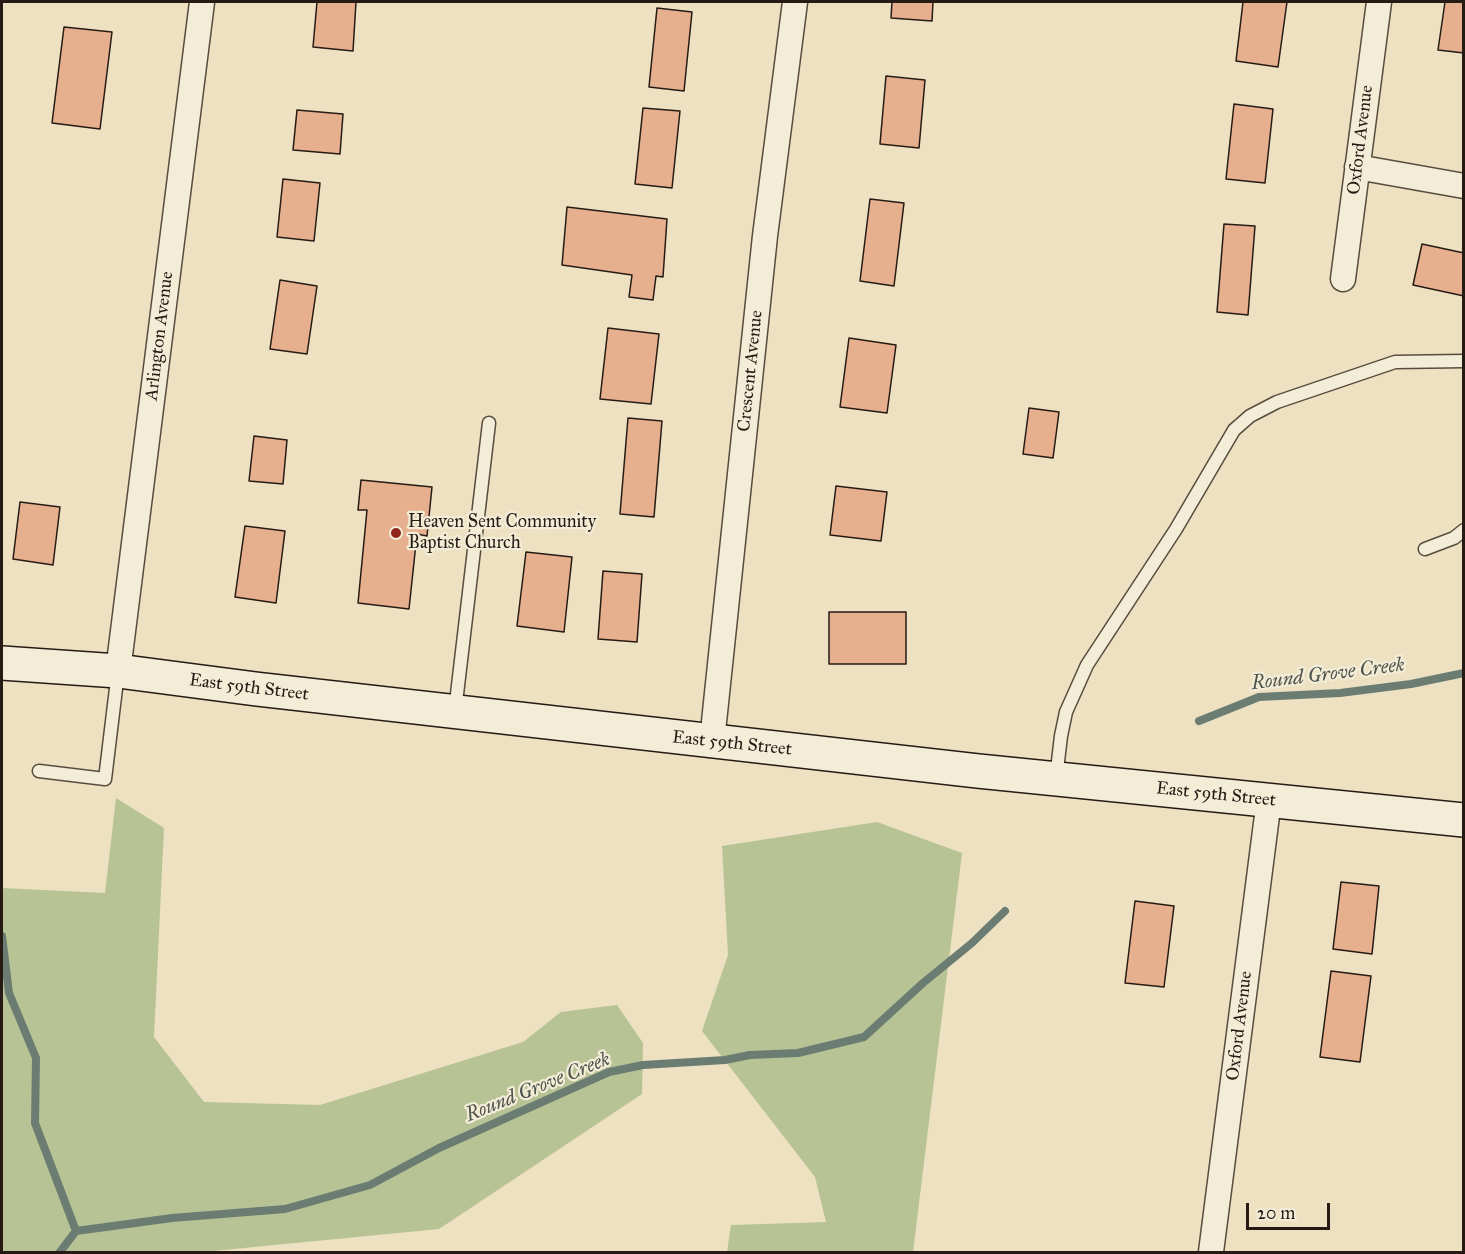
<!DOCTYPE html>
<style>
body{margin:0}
#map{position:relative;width:1465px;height:1254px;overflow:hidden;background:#ede1c1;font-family:"IM FELL Great Primer",serif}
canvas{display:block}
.frame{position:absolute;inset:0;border:3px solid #261b14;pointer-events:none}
.scale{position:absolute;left:1246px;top:1203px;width:84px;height:27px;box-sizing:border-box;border:3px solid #261b14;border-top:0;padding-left:8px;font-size:18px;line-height:21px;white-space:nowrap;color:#261b14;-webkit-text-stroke:4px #f3ecd7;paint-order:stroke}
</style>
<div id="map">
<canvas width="1465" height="1254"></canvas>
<div class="frame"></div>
<div class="scale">20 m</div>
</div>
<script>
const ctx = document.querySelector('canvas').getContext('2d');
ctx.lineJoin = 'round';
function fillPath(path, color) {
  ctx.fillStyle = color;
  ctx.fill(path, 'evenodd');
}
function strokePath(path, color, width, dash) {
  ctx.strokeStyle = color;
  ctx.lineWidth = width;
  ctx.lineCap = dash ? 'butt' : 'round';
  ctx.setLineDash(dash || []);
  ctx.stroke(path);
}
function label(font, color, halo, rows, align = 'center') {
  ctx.font = font + ' "IM FELL Great Primer",serif';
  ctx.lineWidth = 4.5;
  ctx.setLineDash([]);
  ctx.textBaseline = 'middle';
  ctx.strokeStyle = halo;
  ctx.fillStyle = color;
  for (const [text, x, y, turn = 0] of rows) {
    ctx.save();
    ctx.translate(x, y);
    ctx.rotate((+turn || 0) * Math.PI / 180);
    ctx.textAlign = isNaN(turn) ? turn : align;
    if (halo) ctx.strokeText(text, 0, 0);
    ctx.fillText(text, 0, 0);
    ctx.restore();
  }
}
const green = new Path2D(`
 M116 798 164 828 154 1037 204 1102 320 1105 523 1042 561 1012 617 1005 643 1043 642 1094 439 1229 203 1252H2V888L105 893Z
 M877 822 962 853 913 1252H727L731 1225 826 1222 815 1177 702 1031 728 955 722 846Z`);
const stream = new Path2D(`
 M1199 721 1259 697 1340 693 1411 684 1464 673
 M2 936 9 993 36 1058 35 1123 76 1231
 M60 1252 76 1231 172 1218 285 1209 370 1185 439 1148 609 1072 643 1065 725 1060 750 1055 798 1053 864 1037 923 983 972 943 1005 911`);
const building = new Path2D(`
 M317 2H356L353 51 313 47Z
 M892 2H933L932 21 891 18Z
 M1243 2H1287L1278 67 1236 61Z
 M1445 2H1464V53L1438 50Z
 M657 8 692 12 684 91 649 87Z
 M64 27 112 32 100 129 52 123Z
 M886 76 925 80 919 148 880 144Z
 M1234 104 1273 109 1265 183 1226 179Z
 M643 108 680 111 672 188 635 184Z
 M297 110 343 114 340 154 293 150Z
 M283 179 320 183 314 241 277 237Z
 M870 199 904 203 894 286 860 281Z
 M567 207 667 219 663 277 656 276 653 300 629 297 632 275 562 265Z
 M1224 224 1255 226 1248 315 1217 312Z
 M1422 244 1464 253V296L1413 285Z
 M280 280 317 286 307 354 270 349Z
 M608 328 659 334 651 404 600 399Z
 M849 338 896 345 887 413 840 407Z
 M1029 408 1059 412 1053 458 1023 454Z
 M628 418 662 421 654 517 620 514Z
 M254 436 287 440 283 484 249 481Z
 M361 480 432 487 427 536 417 534 409 609 358 603 367 510H358Z
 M836 486 887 492 881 541 830 535Z
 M20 502 60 507 53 565 13 559Z
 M245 526 285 531 276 603 235 597Z
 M526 552 572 557 564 632 517 626Z
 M603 571 642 574 637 642 598 639Z
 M829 612H906V664H829Z
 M1341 882 1379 886 1372 954 1333 949Z
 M1135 901 1174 906 1164 987 1125 983Z
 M1331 971 1371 976 1360 1062 1320 1057Z`);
const lane = new Path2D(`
 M1425 549 1454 538 1464 530
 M455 711 489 423
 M39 771 105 779 118 672
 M1056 778 1061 736 1066 712 1087 665 1176 529 1234 430 1250 416 1277 402 1395 362 1464 361`);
const street = new Path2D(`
 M1357 167 1464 186
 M1343 279 1379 2
 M118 671 202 2
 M712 741 765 236 795 2
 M1211 1252 1269 800`);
const secondary = new Path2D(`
 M2 663 118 671 256 689 978 771 1464 820`);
const markers = [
 [396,533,6,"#8f2418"]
];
const streetNames = [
 ["Oxford Avenue",1361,140,-83],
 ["Arlington Avenue",160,336,-83],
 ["Crescent Avenue",751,371,-84],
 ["East 59th Street",249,688,7],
 ["East 59th Street",732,744,6],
 ["East 59th Street",1216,795,6],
 ["Oxford Avenue",1240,1026,-83]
];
const poiNames = [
 ["Heaven Sent Community",408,523],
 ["Baptist Church",408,544]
];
const waterNames = [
 ["Round Grove Creek",1328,675,-7],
 ["Round Grove Creek",538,1088,-22]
];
fillPath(green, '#b7c394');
strokePath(stream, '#6b7d73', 8);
fillPath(building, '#e6af8e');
strokePath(building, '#261b14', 1.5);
strokePath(lane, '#584c3f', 15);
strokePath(street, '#584c3f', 27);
strokePath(secondary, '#261b14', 36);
strokePath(lane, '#f3ecd7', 12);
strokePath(street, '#f3ecd7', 24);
strokePath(secondary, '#f3ecd7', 33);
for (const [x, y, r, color] of markers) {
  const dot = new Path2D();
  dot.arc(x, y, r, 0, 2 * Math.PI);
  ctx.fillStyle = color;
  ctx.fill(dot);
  strokePath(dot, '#f3ecd7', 2);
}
label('18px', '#261b14', '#f3ecd7', streetNames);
label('18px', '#261b14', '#f3ecd7', poiNames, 'left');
label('italic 20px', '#4e544c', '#f3ecd7', waterNames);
</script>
